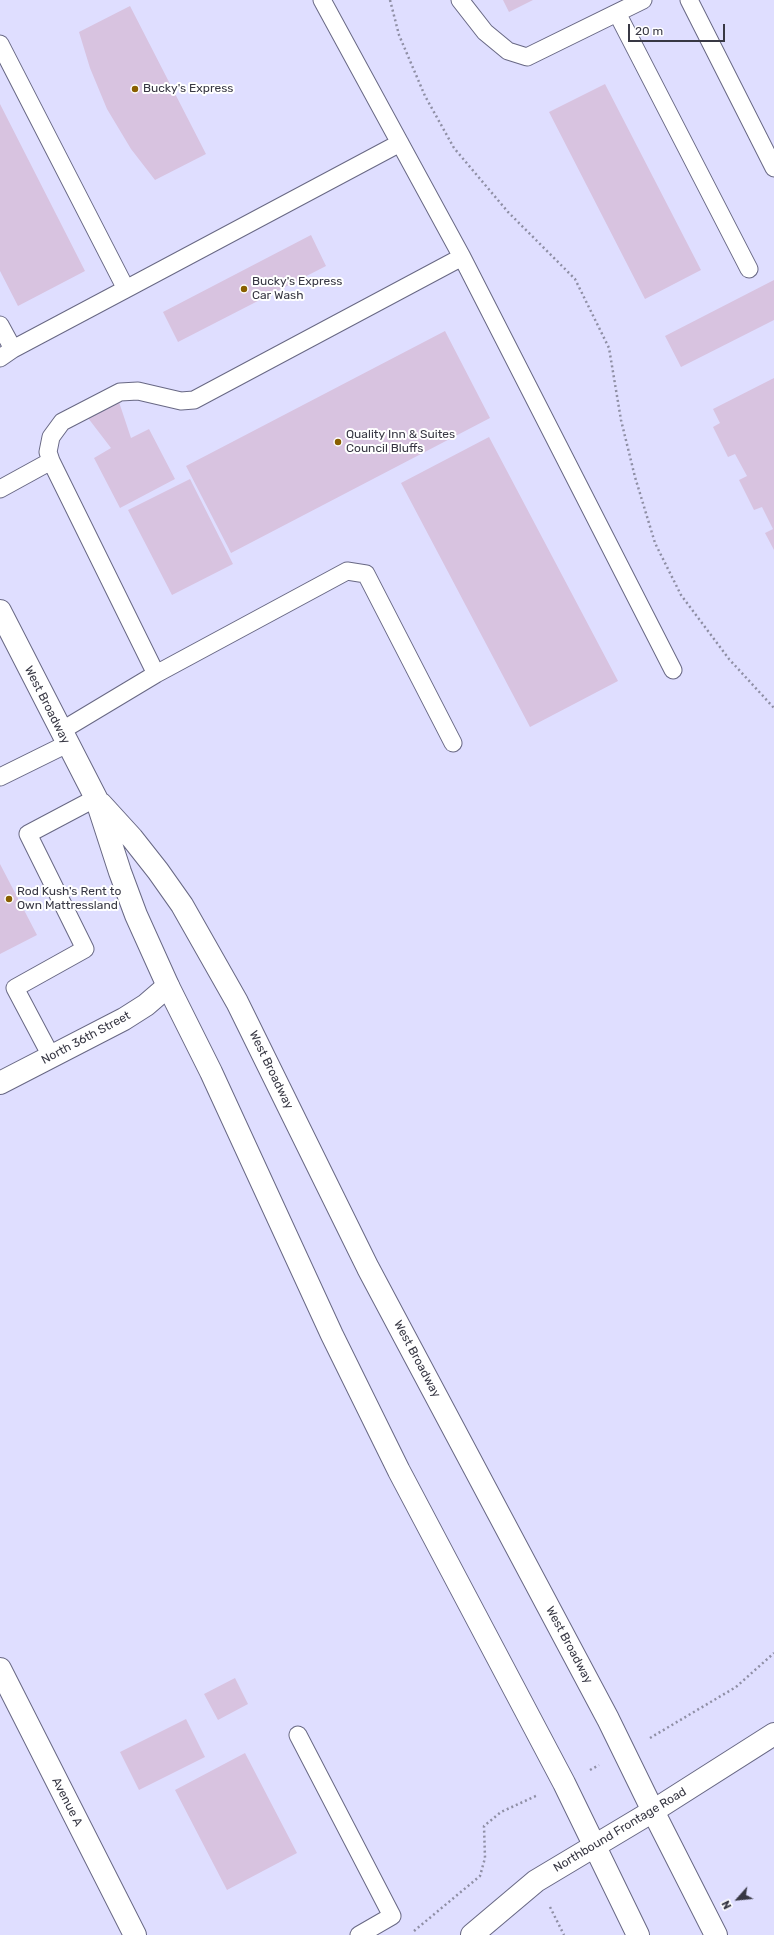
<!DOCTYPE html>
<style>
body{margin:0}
#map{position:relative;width:774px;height:1935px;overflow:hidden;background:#dfdeff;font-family:Rubik,sans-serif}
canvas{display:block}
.north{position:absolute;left:718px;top:1879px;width:40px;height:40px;-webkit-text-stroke:3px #fff;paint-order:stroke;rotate:243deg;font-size:11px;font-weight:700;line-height:16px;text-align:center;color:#383844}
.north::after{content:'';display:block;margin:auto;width:14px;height:18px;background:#383844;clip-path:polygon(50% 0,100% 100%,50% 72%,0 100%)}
.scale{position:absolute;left:628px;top:24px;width:97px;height:18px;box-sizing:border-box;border:2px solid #383844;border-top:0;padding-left:5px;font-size:12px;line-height:14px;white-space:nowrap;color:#383844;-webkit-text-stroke:3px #fff;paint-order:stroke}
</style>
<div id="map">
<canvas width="774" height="1935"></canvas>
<div class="north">N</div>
<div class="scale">20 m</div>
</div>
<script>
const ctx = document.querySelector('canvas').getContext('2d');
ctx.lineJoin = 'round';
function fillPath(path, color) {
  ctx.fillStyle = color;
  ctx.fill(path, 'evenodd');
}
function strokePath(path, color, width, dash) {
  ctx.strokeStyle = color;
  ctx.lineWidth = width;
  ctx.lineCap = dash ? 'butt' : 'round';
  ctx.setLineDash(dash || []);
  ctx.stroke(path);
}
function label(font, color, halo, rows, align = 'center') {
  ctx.font = font + ' Rubik,sans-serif';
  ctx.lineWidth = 4;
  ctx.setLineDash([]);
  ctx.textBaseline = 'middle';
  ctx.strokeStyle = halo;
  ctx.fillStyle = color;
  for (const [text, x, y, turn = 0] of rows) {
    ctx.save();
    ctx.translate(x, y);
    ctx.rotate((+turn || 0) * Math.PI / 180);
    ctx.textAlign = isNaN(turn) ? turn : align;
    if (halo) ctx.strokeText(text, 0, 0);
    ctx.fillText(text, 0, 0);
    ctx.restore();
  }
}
const building = new Path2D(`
 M503 0H533L509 12Z
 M130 6 206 154 155 180 131 149 107 109 90 68 79 32Z
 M605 84 701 270 645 299 549 112Z
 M0 104 85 271 18 306 0 271Z
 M311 235 326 266 178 342 163 312Z
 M774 280V320L681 367 665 336Z
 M445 331 490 418 231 553 186 466Z
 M774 378V550L765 533 773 529 762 507 754 510 739 480 747 476 735 454 728 457 713 427 720 423 713 409Z
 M119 402 131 438 149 429 175 479 120 508 94 458 111 448 88 418Z
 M489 437 618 681 530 727 401 483Z
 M190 479 233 564 172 595 128 510Z
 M0 864 37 935 0 954Z
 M235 1678 248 1704 218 1720 204 1694Z
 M186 1719 205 1757 139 1790 120 1752Z
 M245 1753 297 1853 227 1890 175 1790Z`);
const path = new Path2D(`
 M390 0 399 35 425 96 454 148 508 212 575 279 609 348 621 420 635 477 655 543 681 595 729 659 774 708
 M650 1738 736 1687 774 1653
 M590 1770 599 1765
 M550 1907 564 1935
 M414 1931 480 1876 485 1858 484 1826 501 1812 538 1795`);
const lane = new Path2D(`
 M322 0 462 257
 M460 0 485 32 508 51 527 57 643 0
 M689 0 774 168
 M617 13 749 269
 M0 44 126 289 400 143
 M0 325 13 349
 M0 358 13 349 126 289
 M0 489 51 461
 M156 674 51 461 48 452 51 437 62 422 120 392 138 391 181 401 194 400 462 257 673 670
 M61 731 156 674 347 571 366 574 453 743
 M0 777 67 744
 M51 1056 15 988 85 949 28 834 96 798
 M298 1735 392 1916 359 1935`);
const street = new Path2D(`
 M0 1083 124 1019 146 1005 168 986`);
const secondary = new Path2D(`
 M0 1669 135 1935
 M472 1935 536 1881 653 1811 774 1734`);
const primary = new Path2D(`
 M0 611 96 798 120 872 136 915 168 986 211 1072 332 1335 399 1471 564 1783 638 1935
 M101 804 132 838 158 871 182 905 237 1002 368 1268 608 1719 653 1811 716 1935`);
const markers = [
 [135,89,4,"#895f00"],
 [244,289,4,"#895f00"],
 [338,442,4,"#895f00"],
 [9,899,4,"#895f00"]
];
const poiNames = [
 ["Bucky's Express",143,89],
 ["Bucky's Express",252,282],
 ["Car Wash",252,296],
 ["Quality Inn & Suites",346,435],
 ["Council Bluffs",346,449],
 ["Rod Kush's Rent to",17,892],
 ["Own Mattressland",17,906]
];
const streetNames = [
 ["West Broadway",47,705,63],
 ["North 36th Street",86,1038,-28],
 ["West Broadway",271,1070,64],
 ["West Broadway",417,1359,62],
 ["West Broadway",569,1645,62],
 ["Avenue A",67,1802,63],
 ["Northbound Frontage Road",620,1830,-31]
];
fillPath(building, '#d8c3e0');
strokePath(lane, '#686884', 19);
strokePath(street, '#686884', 24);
strokePath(secondary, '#686884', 24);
strokePath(primary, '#686884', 24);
strokePath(path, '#8f8fa5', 2.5, [2, 3]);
strokePath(lane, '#fff', 17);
strokePath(street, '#fff', 22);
strokePath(secondary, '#fff', 22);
strokePath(primary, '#fff', 22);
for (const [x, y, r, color] of markers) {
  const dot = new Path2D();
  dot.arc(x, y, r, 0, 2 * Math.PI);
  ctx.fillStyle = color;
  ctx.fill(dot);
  strokePath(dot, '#fff', 1.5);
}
label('12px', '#383844', '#fff', poiNames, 'left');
label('12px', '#383844', '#fff', streetNames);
</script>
